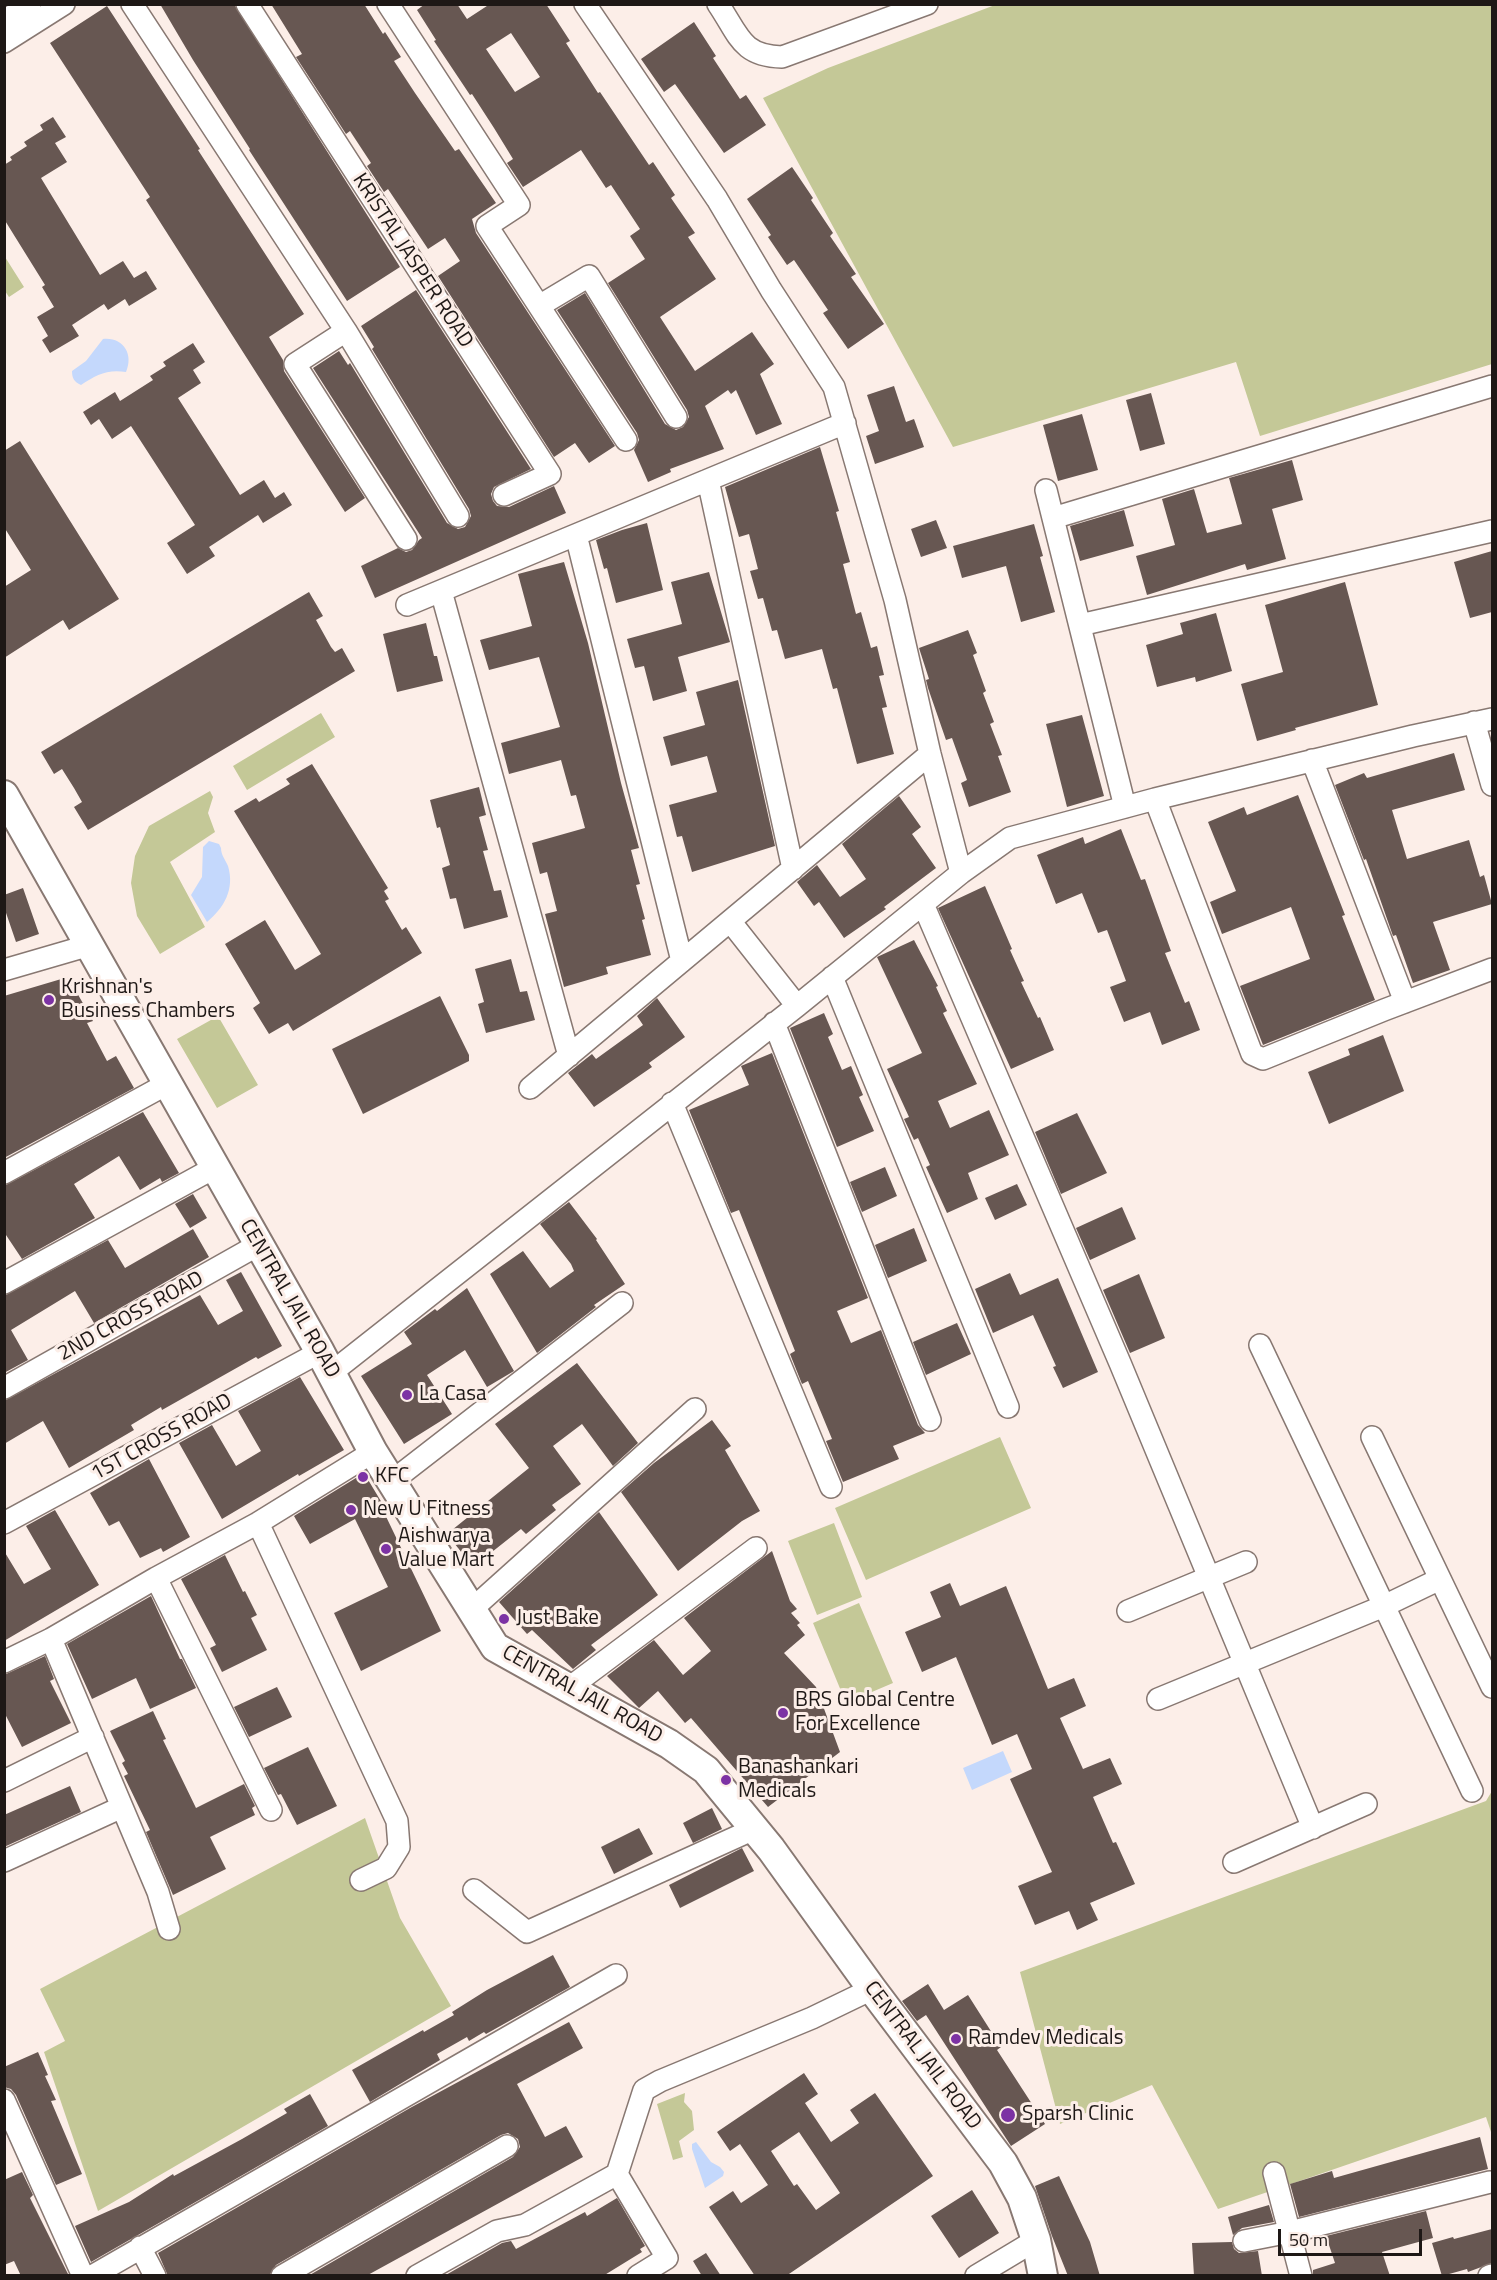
<!DOCTYPE html>
<style>
body{margin:0}
#map{position:relative;width:1497px;height:2280px;overflow:hidden;background:#fceee8;font-family:"Titillium Web",sans-serif}
canvas{display:block}
.frame{position:absolute;inset:0;border:6px solid #1e1816;pointer-events:none}
.scale{position:absolute;left:1278px;top:2229px;width:144px;height:27px;box-sizing:border-box;border:3px solid #1e1816;border-top:0;padding-left:8px;font-size:18px;line-height:21px;white-space:nowrap;color:#1e1816;-webkit-text-stroke:4px #fceee8;paint-order:stroke}
</style>
<div id="map">
<canvas width="1497" height="2280"></canvas>
<div class="frame"></div>
<div class="scale">50 m</div>
</div>
<script>
const ctx = document.querySelector('canvas').getContext('2d');
ctx.lineJoin = 'round';
function fillPath(path, color) {
  ctx.fillStyle = color;
  ctx.fill(path, 'evenodd');
}
function strokePath(path, color, width, dash) {
  ctx.strokeStyle = color;
  ctx.lineWidth = width;
  ctx.lineCap = dash ? 'butt' : 'round';
  ctx.setLineDash(dash || []);
  ctx.stroke(path);
}
function label(font, color, halo, rows, align = 'center') {
  ctx.font = font + ' "Titillium Web",sans-serif';
  ctx.lineWidth = 6;
  ctx.setLineDash([]);
  ctx.textBaseline = 'middle';
  ctx.strokeStyle = halo;
  ctx.fillStyle = color;
  for (const [text, x, y, turn = 0] of rows) {
    ctx.save();
    ctx.translate(x, y);
    ctx.rotate((+turn || 0) * Math.PI / 180);
    ctx.textAlign = isNaN(turn) ? turn : align;
    if (halo) ctx.strokeText(text, 0, 0);
    ctx.fillText(text, 0, 0);
    ctx.restore();
  }
}
const green = new Path2D(`
 M995 5H1492V364L1260 436 1236 362 953 447 763 98 828 68Z
 M5 257 24 287 9 297 5 291Z
 M321 713 335 737 247 790 233 766Z
 M210 791 213 797 208 813 215 832 170 862 205 927 160 954 137 916 131 883 135 856 149 826Z
 M218 1016 258 1085 217 1108 177 1039Z
 M1000 1437 1031 1508 866 1580 835 1508Z
 M834 1523 862 1597 817 1615 788 1541Z
 M859 1603 893 1683 846 1703 813 1623Z
 M1492 1791V2135L1486 2117 1218 2209 1152 2085 1060 2124 1020 1972 1486 1801Z
 M365 1818 400 1918 451 2006 98 2211 44 2052 65 2041 40 1989Z
 M685 2093 684 2102 692 2111 694 2130 679 2141 683 2157 673 2160 657 2104Z`);
const water = new Path2D(`
 M103 339C123 337 134 354 126 372 107 369 96 375 81 385 74 382 72 378 72 371L86 361Z
 M209 841 219 844 221 848C221 855 225 859 228 866 235 889 224 908 207 922L191 895 202 877 203 847Z
 M1003 1751 1012 1772 972 1790 963 1768Z
 M696 2142 711 2162 720 2167 724 2172 723 2176 705 2188 692 2149V2144Z`);
const building = new Path2D(`
 M160 4H234L400 267 347 301 249 150 250 149 193 60Z
 M271 4H364L383 34 385 32 401 57 394 61 415 93 455 151 459 149 496 203 472 219 476 233 615 446 589 463 575 443 554 457 438 276 460 261 445 238 428 249 388 189 384 192 367 166 371 163 350 131 346 134 296 57 302 54Z
 M425 4H457L467 19 490 4H546L570 41 566 43 598 93 600 92 649 165 653 162 675 195 671 198 695 233 688 237 716 279 660 317 695 371 752 332 774 364 760 374 782 424 756 435 736 390 731 394 728 390 705 406 724 449 670 469 671 472 648 482 634 450 639 440 637 433 557 310 585 293 665 424 676 430 683 427 689 417 687 410 608 283 645 259 630 236 640 229 611 185 606 188 581 150 523 187 507 163 513 159 494 128 472 94 470 95 434 41 436 40 417 10ZM511 33 540 77 515 92 486 49Z
 M107 6 200 149 198 150 304 314 269 337 283 360 284 371 365 498 345 512 146 200 150 197 50 43Z
 M694 22 716 56 713 58 740 99 746 95 766 125 724 153 675 84 664 92 641 59Z
 M53 117 66 137 55 143 67 162 41 178 100 275 123 261 134 278 146 271 157 289 129 306 125 299 108 310 104 304 72 325 79 336 50 353 42 340 48 336 37 317 54 307 42 287 45 285 4 219V165L12 160 10 157 27 146 24 142 43 130 40 125Z
 M792 167 813 198 811 200 833 233 830 236 856 274 851 277 884 324 848 349 823 313 828 310 794 260 787 265 768 237 771 235 747 199Z
 M416 290 531 469 494 487 491 494 493 501 497 506 509 507 554 486 566 513 375 598 361 566 398 548 406 552 412 550 419 540 422 538 313 368 339 351 348 365 350 363 447 523 458 529 465 527 471 516 469 509 372 349 374 347 361 326Z
 M193 343 205 362 193 370 201 383 178 398 240 495 264 480 275 498 284 492 292 505 263 523 258 515 209 547 215 556 187 574 167 543 195 525 131 426 112 439 99 419 91 425 83 412 115 392 120 401 153 380 150 376 166 366 163 362Z
 M894 386 906 422 914 419 924 447 875 464 866 436 879 431 867 395Z
 M1151 393 1165 444 1140 451 1126 400Z
 M1082 414 1098 470 1058 481 1043 425Z
 M20 441 119 599 69 630 63 620 4 658V587L31 570 4 527V451Z
 M820 447 839 511 836 512 850 562 843 564 856 614 861 612 871 648 877 646 884 675 879 676 887 707 882 708 894 754 857 764 837 688 833 689 822 649 785 659 777 630 772 631 763 598 758 599 750 571 758 569 749 534 739 537 725 487Z
 M1292 460 1303 500 1272 509 1286 559 1247 570 1245 564 1147 595 1136 556 1175 545 1162 499 1194 489 1207 533 1242 524 1229 478Z
 M1124 510 1134 546 1080 561 1070 526Z
 M936 520 947 548 921 557 911 529Z
 M647 523 663 590 616 603 607 568 604 569 596 540 622 530Z
 M1034 524 1043 556 1040 557 1055 612 1021 622 1006 566 962 578 953 546Z
 M1492 551V612L1470 618 1454 562Z
 M564 562 588 643 621 783 639 848 631 850 640 884 636 885 645 919 642 920 651 955 606 967 608 974 564 987 545 914 557 911 547 872 540 874 532 843 585 828 576 795 571 796 561 760 509 774 501 743 560 727 539 657 489 670 480 640 532 626 518 574Z
 M709 572 730 642 678 657 687 691 653 701 644 666 635 668 627 639 682 624 671 582Z
 M1345 582 1378 705 1295 728 1296 730 1257 741 1241 684 1283 672 1265 605Z
 M309 592 323 616 316 620 331 647 335 652 342 648 355 671 88 830 74 807 82 802 74 788 62 769 54 774 41 752Z
 M1216 613 1232 671 1196 682 1195 677 1157 687 1146 645 1183 634 1180 623Z
 M426 623 434 656H437L443 681 397 692 383 634Z
 M968 630 977 653 973 655 986 691 983 693 994 722 990 724 1002 755 998 756 1011 792 969 807 961 783 967 780 952 738 946 740 928 688 926 680 929 679 919 648Z
 M738 680 775 846 692 872 682 836 677 837 669 805 717 792 707 756 671 766 663 737 705 725 696 692Z
 M1082 715 1104 796 1067 807 1046 724Z
 M1454 753 1465 790 1392 810 1407 859 1469 840 1480 877 1484 875 1492 904 1433 922 1450 970 1413 983 1396 935 1393 936 1366 859 1364 860 1335 785 1364 773 1367 778Z
 M312 764 388 888 384 891 389 899 385 901 402 930 406 927 422 953 293 1031 288 1023 269 1034 253 1008 260 1003 225 944 265 920 295 970 321 954 234 811 256 798 259 802 290 784 286 779Z
 M479 787 486 815 479 817 488 850 483 851 494 891 501 890 508 917 464 929 456 898 450 899 442 868 450 865 440 827 437 828 430 800Z
 M1298 795 1345 915 1342 916 1375 1000 1263 1045 1240 986 1310 959 1291 907 1222 934 1210 902 1236 891 1208 822 1244 807 1247 815Z
 M899 796 921 827 912 834 936 868 884 907 886 909 844 938 819 902 814 906 797 882 817 865 840 897 866 879 842 844Z
 M1121 829 1141 880 1145 879 1171 951 1165 953 1185 1003 1189 1001 1200 1030 1162 1045 1150 1012 1124 1022 1110 987 1126 981 1107 930 1098 933 1082 893 1056 904 1037 855 1083 837 1085 844Z
 M985 886 1012 949 1010 950 1024 981 1021 982 1038 1018 1040 1017 1054 1050 1011 1069 938 908Z
 M23 888 39 934 16 942 4 907V895Z
 M914 940 938 986 936 987 947 1011 943 1013 977 1084 938 1101 950 1128 989 1110 1009 1155 968 1173 978 1199 947 1213 926 1167 930 1165 918 1138 914 1140 904 1119 909 1117 887 1069 922 1053 877 957Z
 M511 959 520 992 527 991 535 1020 486 1033 478 1004 484 1002 475 969Z
 M68 977 93 1021 87 1023 107 1061 116 1056 134 1088 4 1158V996Z
 M440 996 469 1055V1061L363 1114 332 1049Z
 M657 998 685 1037 649 1063 652 1067 594 1107 568 1073 592 1054 596 1059 643 1025 637 1016Z
 M824 1013 833 1034 828 1037 842 1070 851 1066 863 1095 859 1097 874 1131 837 1147 790 1028Z
 M1383 1035 1404 1091 1329 1124 1308 1072 1350 1055 1348 1049Z
 M772 1053 868 1298 837 1311 851 1343 881 1330 918 1425 925 1433 893 1446 899 1459 843 1482 826 1441 832 1439 808 1381 802 1384 790 1354 795 1351 739 1210 731 1213 689 1110 749 1085 741 1066Z
 M143 1112 179 1173 162 1182 160 1178 140 1190 119 1156 74 1184 95 1218 22 1259 4 1232V1186Z
 M1077 1113 1107 1173 1061 1194 1035 1132Z
 M885 1167 897 1196 862 1212 850 1182Z
 M1017 1184 1027 1205 995 1220 985 1198Z
 M193 1194 207 1218 190 1228 175 1204Z
 M569 1202 597 1239 596 1240 625 1284 594 1305 596 1307 537 1353 490 1274 523 1251 550 1288 574 1271 571 1264 540 1224Z
 M1122 1207 1136 1239 1090 1260 1076 1228Z
 M914 1228 927 1261 888 1278 875 1245Z
 M193 1229 209 1257 94 1323 75 1291 11 1330 28 1360 4 1373V1296L108 1240 125 1268Z
 M241 1272 282 1346 258 1359 256 1357 162 1410 161 1407 131 1425 134 1430 69 1468 43 1421 4 1444V1401L200 1295 218 1325 243 1311 226 1280Z
 M1010 1273 1020 1295 1058 1278 1098 1372 1063 1388 1053 1367 1056 1366 1033 1315 993 1333 975 1289Z
 M1139 1274 1165 1338 1130 1353 1103 1290Z
 M467 1288 514 1371 487 1387 465 1350 427 1375 452 1414 404 1444 361 1376 412 1344 404 1332 435 1309 437 1311Z
 M957 1323 971 1354 926 1375 913 1342Z
 M577 1363 638 1443 613 1466 582 1424 553 1446 581 1484 552 1505 556 1510 526 1534 521 1529 473 1567 447 1534 529 1468 495 1424Z
 M300 1377 344 1450 299 1476 298 1474 222 1519 179 1443 212 1425 236 1466 261 1451 238 1411Z
 M712 1420 731 1446 725 1450 760 1511 742 1521 678 1571 621 1492 654 1463Z
 M149 1459 190 1537 163 1552 161 1548 140 1558 119 1521 109 1526 90 1493Z
 M364 1473 382 1503 380 1504 441 1631 361 1671 334 1613 388 1587 355 1519 310 1544 294 1516Z
 M55 1510 99 1585 4 1641V1551L24 1584 51 1569 26 1526Z
 M599 1512 658 1595 591 1645 596 1650 573 1669 532 1630 527 1634 499 1602Z
 M772 1551 790 1601 797 1609 791 1613 800 1623 797 1625 805 1635 784 1653 816 1687 840 1752 768 1807 691 1718 685 1723 658 1691 639 1708 607 1676 654 1640 683 1675 711 1651 684 1618Z
 M225 1555 243 1592 245 1591 257 1615 251 1618 267 1650 222 1672 210 1648 216 1645 181 1579Z
 M950 1583 960 1606 1006 1586 1048 1689 1074 1678 1086 1706 1060 1718 1083 1769 1110 1758 1122 1784 1093 1797 1113 1843 1116 1842 1135 1884 1090 1903 1098 1920 1077 1930 1069 1911 1035 1925 1018 1886 1052 1872 1010 1779 1032 1769 1017 1734 992 1745 956 1657 922 1672 905 1632 941 1617 930 1592Z
 M151 1596 180 1659H182L196 1688 150 1709 136 1678 92 1699 67 1644Z
 M45 1656 54 1679 50 1681 71 1723 22 1747 4 1712V1675Z
 M277 1687 292 1717 249 1737 234 1707Z
 M153 1711 166 1739 163 1740 196 1808 244 1784 255 1806 252 1808 255 1815 210 1837 226 1869 173 1895 146 1832 150 1830 124 1776 128 1774 122 1763 125 1761 110 1731Z
 M308 1747 337 1806 297 1825 281 1794 278 1795 264 1768Z
 M70 1786 81 1812 4 1847V1815Z
 M712 1808 722 1829 693 1843 683 1823Z
 M639 1828 653 1854 614 1874 601 1847Z
 M742 1848 754 1871 680 1908 669 1885Z
 M553 1955 570 1987 486 2034 484 2032 469 2041 467 2037 437 2054 440 2060 370 2102 352 2070 423 2030 424 2032 454 2015 452 2012 487 1990Z
 M928 1984 944 2010 968 1995 1001 2047 997 2050 1045 2124 1011 2146 926 2015 917 2021 902 2001Z
 M569 2022 583 2048 517 2084 545 2137 566 2126 583 2157 366 2276H308L513 2157 520 2147 518 2139 508 2133 501 2135 276 2265 269 2276H168L158 2253 410 2108Z
 M38 2052 48 2075 45 2076 56 2100 51 2101 82 2174 56 2185 16 2095 11 2089 4 2087V2067Z
 M804 2073 818 2094 805 2103 831 2142 859 2123 850 2110 875 2093 933 2176 786 2276H755L709 2207 733 2191 741 2203 768 2185 740 2144 730 2151 717 2132ZM799 2132 840 2193 816 2210 797 2184 794 2186 771 2151Z
 M310 2094 328 2126 91 2262 75 2226 129 2202 173 2174 174 2176 242 2139 287 2113 284 2109Z
 M1480 2137 1488 2169 1299 2217 1290 2184 1332 2171 1334 2178Z
 M22 2172 33 2195 30 2198 69 2276H21L14 2261 4 2265V2180Z
 M1059 2176 1090 2242 1100 2276H1068L1052 2236 1035 2186Z
 M972 2190 999 2233 959 2258 931 2216Z
 M617 2198 645 2246 640 2249 642 2252 603 2276H444L502 2243 511 2241 516 2249 585 2212 587 2216Z
 M1269 2205 1274 2222 1242 2228 1233 2235 1228 2217Z
 M1426 2211 1433 2238 1382 2252 1390 2276H1313V2270L1335 2263 1326 2236Z
 M1492 2229V2263L1468 2272 1467 2269 1442 2276 1432 2243 1453 2237 1454 2239Z
 M1232 2242 1234 2249 1239 2253 1258 2251 1262 2276H1194L1192 2243Z
 M706 2253 721 2276H702L693 2261Z`);
const minor = new Path2D(`
 M132 4 346 331 458 516
 M247 4 550 474 504 495
 M388 4 519 205 487 226 626 440
 M585 4 717 199 771 290 834 387 895 600 930 754 961 873
 M718 4C739 35 741 56 782 57L927 4
 M4 21 30 4
 M4 42 64 4
 M539 306 589 276 676 417
 M346 331 295 364 406 539
 M708 480 793 869
 M1046 490 1125 807
 M1053 518 1492 386
 M576 535 682 961
 M441 591 569 1056
 M407 605 845 423
 M1080 625 1492 531
 M1474 722 1492 785
 M1312 760 1405 1002
 M1155 799 1252 1054 1263 1059 1384 1010 1492 969
 M923 904 1120 1363 1313 1828
 M730 921 797 1006
 M4 970 90 945
 M832 977 1008 1407
 M774 1023 930 1420
 M530 1088 930 754
 M672 1103 831 1487
 M4 1173 167 1084
 M4 1283 214 1168
 M1260 1345 1472 1791
 M331 1373 797 1006 961 873 1010 838 1155 799 1413 736 1492 719
 M4 1388 258 1245
 M1372 1437 1492 1687
 M391 1482 622 1303
 M4 1523 320 1352
 M258 1523 397 1821 399 1847 386 1868 361 1880
 M156 1578 271 1810
 M471 1610 695 1409
 M1128 1611 1246 1562
 M51 1639 158 1892 169 1929
 M4 1662 51 1639 156 1578 258 1523 373 1452
 M569 1688 756 1548
 M1158 1699 1384 1606 1440 1579
 M4 1781 93 1737
 M4 1861 122 1807
 M1234 1862 1366 1804
 M474 1890 527 1932 754 1829
 M4 2100 83 2276
 M1274 2173 1301 2276
 M617 2174 667 2258 638 2276
 M1244 2241 1290 2232 1490 2182
 M140 2247 155 2276
 M92 2276 616 1975
 M282 2276 507 2146
 M417 2276 497 2231 525 2225 617 2174 644 2090 660 2081 812 2018 872 1989
 M976 2276 1036 2240
 M1489 2276 1492 2275`);
const secondary = new Path2D(`
 M4 795 320 1352 373 1452 495 1647 669 1744 706 1770 771 1849 872 1989 1003 2163 1022 2198 1036 2240 1043 2276`);
const markers = [
 [49,1000,6,"#7c32a4"],
 [407,1395,6,"#7c32a4"],
 [363,1477,6,"#7c32a4"],
 [351,1510,6,"#7c32a4"],
 [386,1549,6,"#7c32a4"],
 [504,1619,6,"#7c32a4"],
 [783,1713,6,"#7c32a4"],
 [726,1780,6,"#7c32a4"],
 [956,2039,6,"#7c32a4"],
 [1008,2115,8,"#7c32a4"]
];
const streetNames = [
 ["KRISTAL JASPER ROAD",412,261,57],
 ["CENTRAL JAIL ROAD",289,1299,60],
 ["2ND CROSS ROAD",131,1317,-29],
 ["1ST CROSS ROAD",162,1438,-29],
 ["CENTRAL JAIL ROAD",582,1695,29],
 ["CENTRAL JAIL ROAD",922,2056,53]
];
const poiNames = [
 ["Krishnan's",61,988],
 ["Business Chambers",61,1012],
 ["La Casa",419,1395],
 ["KFC",375,1477],
 ["New U Fitness",363,1510],
 ["Aishwarya",398,1537],
 ["Value Mart",398,1561],
 ["Just Bake",516,1619],
 ["BRS Global Centre",795,1701],
 ["For Excellence",795,1725],
 ["Banashankari",738,1768],
 ["Medicals",738,1792],
 ["Ramdev Medicals",968,2039],
 ["Sparsh Clinic",1022,2115]
];
fillPath(green, '#c4c897');
fillPath(water, '#c4d8fc');
fillPath(building, '#675752');
strokePath(minor, '#887872', 24);
strokePath(secondary, '#887872', 32);
strokePath(minor, '#fff', 21);
strokePath(secondary, '#fff', 28);
for (const [x, y, r, color] of markers) {
  const dot = new Path2D();
  dot.arc(x, y, r, 0, 2 * Math.PI);
  ctx.fillStyle = color;
  ctx.fill(dot);
  strokePath(dot, '#fceee8', 2);
}
label('21px', '#1e1816', '#fceee8', streetNames);
label('21px', '#1e1816', '#fceee8', poiNames, 'left');
</script>
